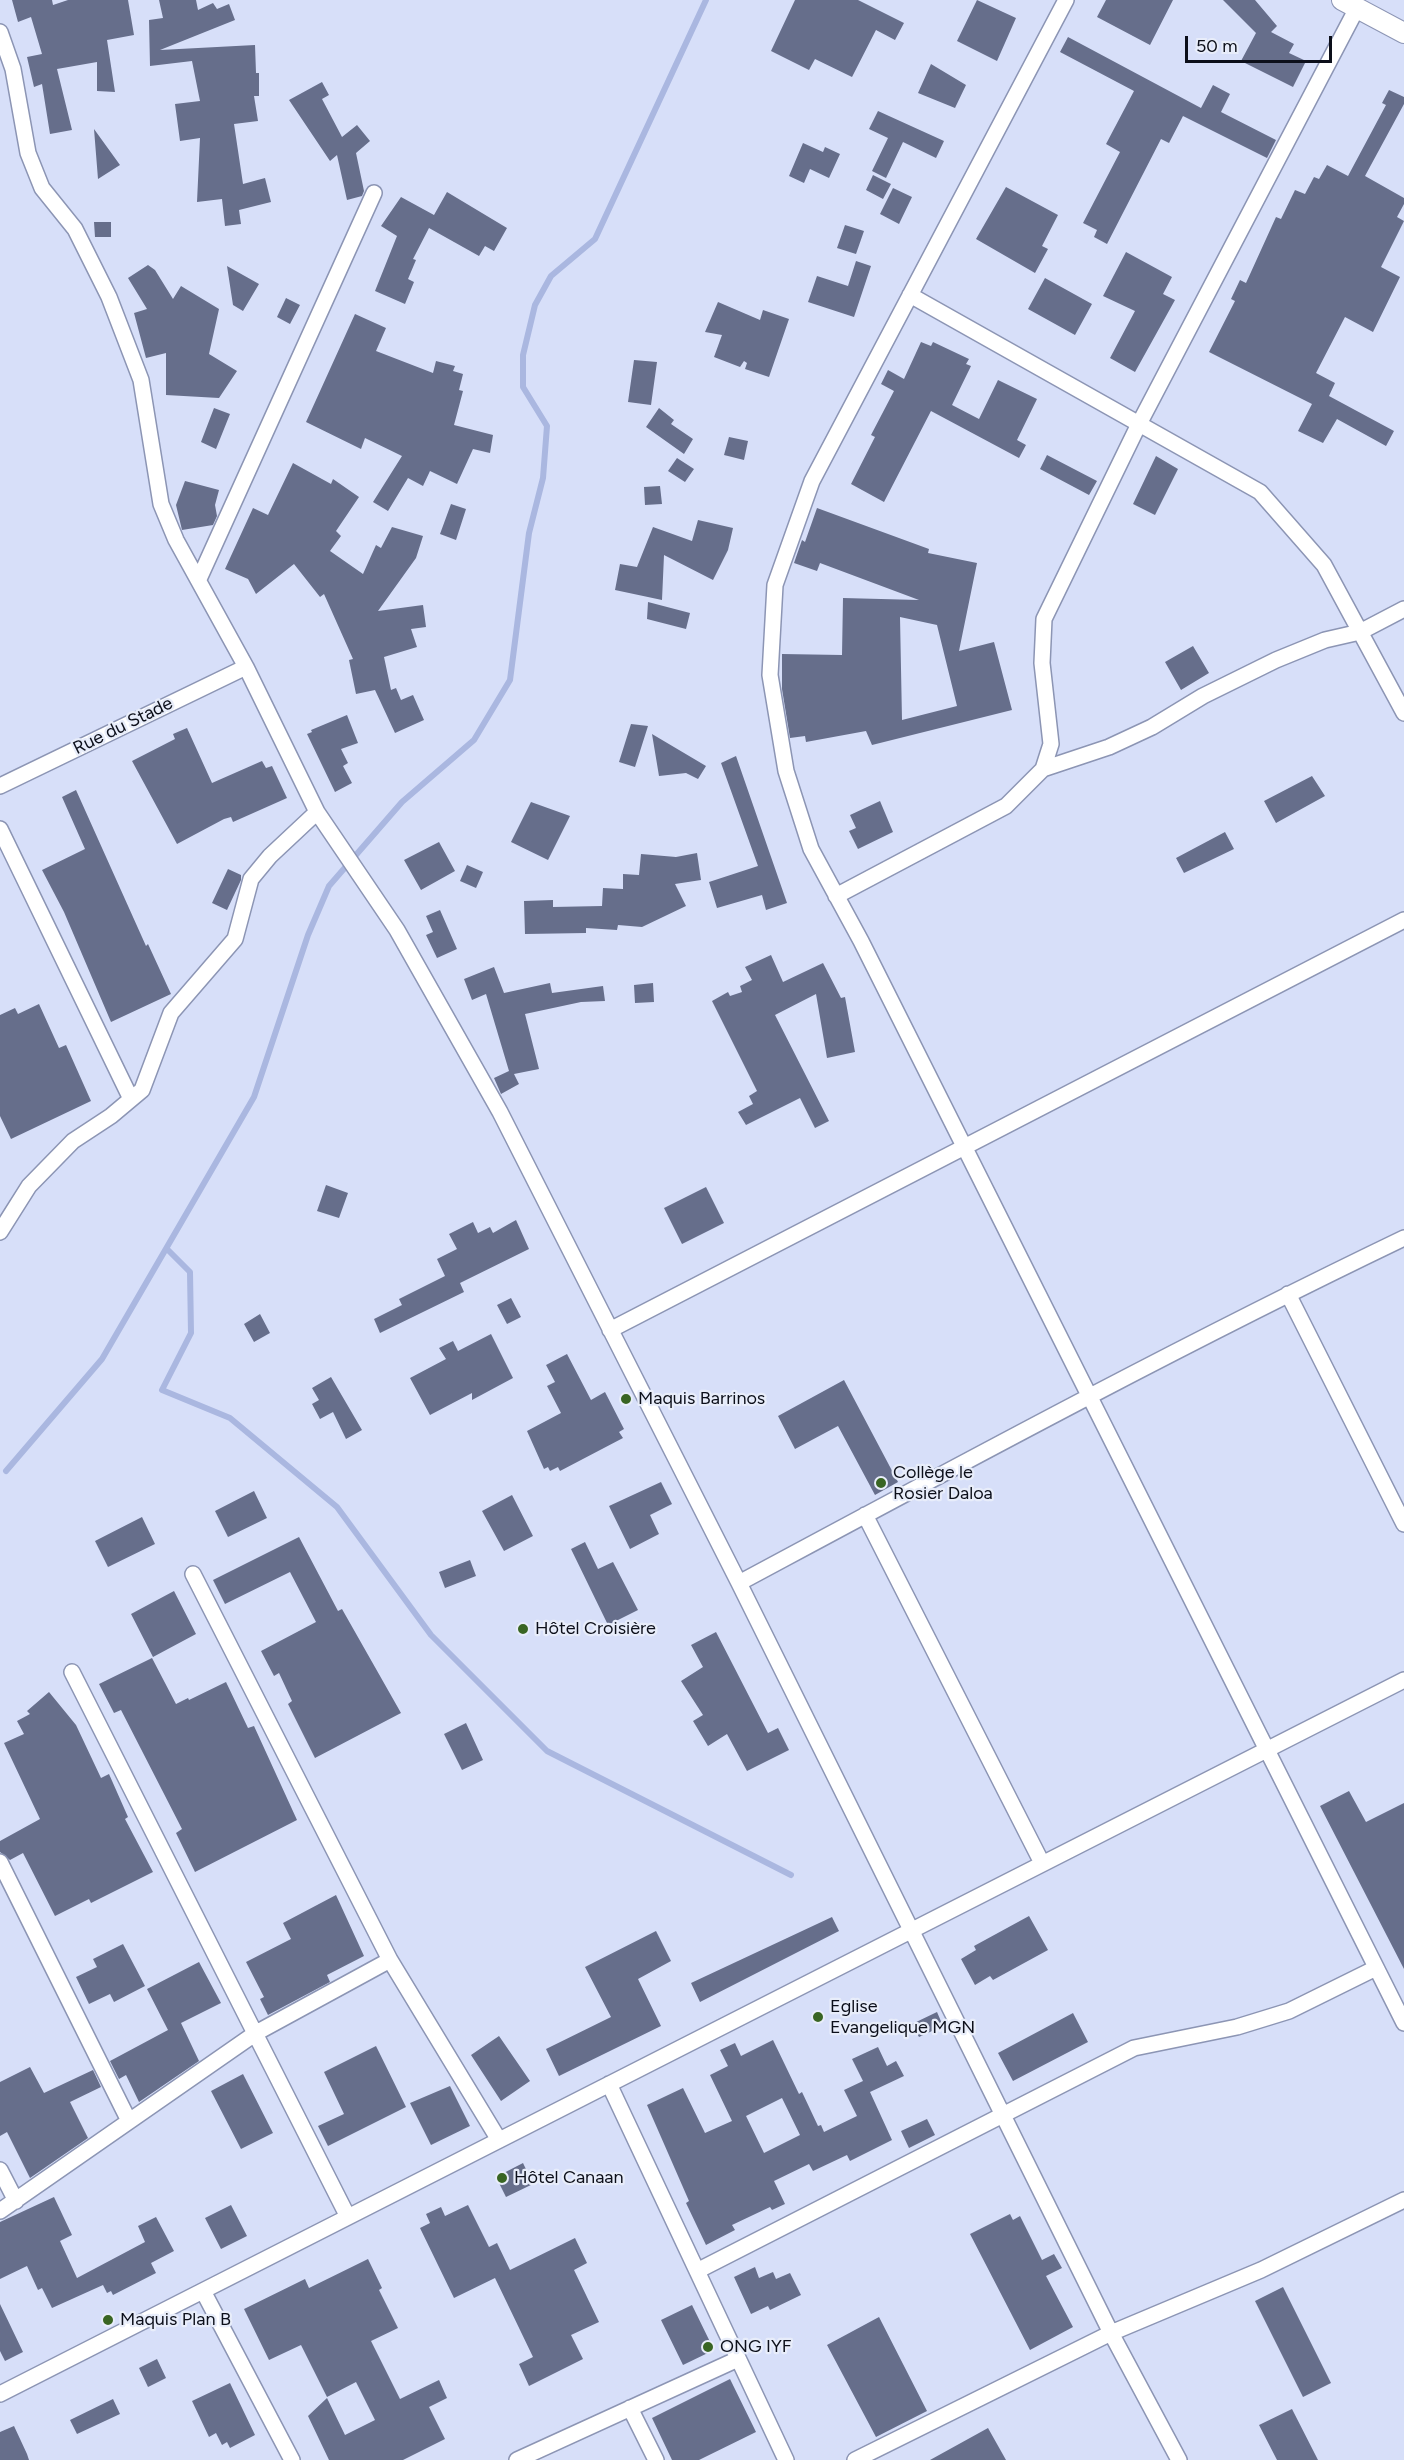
<!DOCTYPE html>
<meta charset="utf-8">
<style>
body{margin:0}
#map{position:relative;width:1404px;height:2460px;overflow:hidden;background:#d7dff9;font-family:Figtree,sans-serif}
canvas{display:block}
.scale{position:absolute;left:1185px;top:36px;width:147px;height:27px;box-sizing:border-box;border:3px solid #0c0f1a;border-top:0;padding-left:8px;font-size:18px;line-height:21px;white-space:nowrap;color:#0c0f1a;-webkit-text-stroke:4px #e8edfa;paint-order:stroke}
</style>
<div id="map">
<canvas width="1404" height="2460"></canvas>
<div class="scale">50 m</div>
</div>
<script>
const ctx = document.querySelector('canvas').getContext('2d');
ctx.lineJoin = 'round';
function strokePath(path, color, width, dash) {
  ctx.strokeStyle = color;
  ctx.lineWidth = width;
  ctx.lineCap = dash ? 'butt' : 'round';
  ctx.setLineDash(dash || []);
  ctx.stroke(path);
}
function fillPath(path, color) {
  ctx.fillStyle = color;
  ctx.fill(path, 'evenodd');
}
function label(font, color, halo, rows, align = 'center') {
  ctx.font = font + ' Figtree,sans-serif';
  ctx.lineWidth = 4.5;
  ctx.setLineDash([]);
  ctx.textBaseline = 'middle';
  ctx.strokeStyle = halo;
  ctx.fillStyle = color;
  for (const [text, x, y, turn = 0] of rows) {
    ctx.save();
    ctx.translate(x, y);
    ctx.rotate((+turn || 0) * Math.PI / 180);
    ctx.textAlign = isNaN(turn) ? turn : align;
    if (halo) ctx.strokeText(text, 0, 0);
    ctx.fillText(text, 0, 0);
    ctx.restore();
  }
}
const stream = new Path2D(`
 M167 1249 190 1272 191 1333 162 1390 230 1418 337 1507 431 1635 547 1751 791 1875
 M6 1471 102 1359 254 1097 308 935 329 886 402 802 474 740 510 680 529 533 543 478 547 426 523 387V355L535 305 551 276 595 239 706 0`);
const building = new Path2D(`
 M12 0H52L53 5 68 0H128L134 35 107 40 115 92 97 91V62L57 69 72 130 50 134 42 84 34 87 27 57 42 54 31 17 18 22Z
 M159 0H196L198 10 213 3 217 9 229 4 235 20 160 50 255 45 256 73H259V96H254L258 121 234 124 243 184 265 178 271 202 239 210 241 224 225 226 222 199 197 202 200 138 180 141 175 104 200 101 192 61 150 66 149 20 163 18Z
 M795 0H858L904 23 895 40 876 30 852 77 815 59 809 70 771 51Z
 M977 0 1016 18 997 61 957 41Z
 M1106 0H1173L1150 45 1097 17Z
 M1223 0H1255L1277 26 1271 32 1294 44 1289 53 1306 61 1293 87 1241 61 1256 33Z
 M1068 37 1201 108 1213 85 1230 94 1221 112 1276 140 1267 158 1183 116 1169 143 1161 139 1107 244 1094 237 1097 230 1083 223 1120 152 1106 144 1134 91 1060 52Z
 M931 64 966 85 955 108 918 93Z
 M322 82 329 95 322 99 342 137 357 125 370 141 356 153 364 191 362 196 347 200 337 155 330 161 289 100Z
 M1389 90 1404 97V104L1365 176 1404 198V204L1397 217 1404 221 1381 267 1400 277 1373 332 1345 317 1316 373 1335 383 1329 396 1394 431 1386 446 1337 419 1323 443 1298 431 1312 404 1209 352 1235 301 1231 299 1240 280 1246 283 1276 217 1281 219 1295 190 1305 194 1314 177 1319 179 1327 165 1348 176 1386 105 1382 103Z
 M878 111 944 141 936 158 903 142 886 178 872 171 888 138 869 129Z
 M94 129 120 165 98 179Z
 M803 143 823 152 825 147 840 154 829 178 810 169 804 183 789 176Z
 M873 175 891 184 883 199 866 190Z
 M1006 187 1058 215 1042 246 1048 249 1035 273 976 239Z
 M893 188 912 197 899 224 880 214Z
 M447 192 507 228 494 251 485 246 479 256 429 228 413 259 416 260 408 279 414 282 405 304 375 291 397 236 381 226 401 197 434 215Z
 M94 222H111V237H95Z
 M845 225 864 231 856 254 837 248Z
 M1126 252 1172 277 1163 294 1175 300 1135 372 1110 358 1135 311 1103 296Z
 M856 261 871 266 854 317 808 302 817 276 848 286Z
 M148 265 155 270 173 299 181 286 219 309 209 354 237 371 219 398 166 395V353L146 358 134 313 147 309 128 278Z
 M227 266 259 284 243 311 233 305Z
 M1045 278 1092 304 1075 335 1028 309Z
 M286 298 300 305 290 324 277 317Z
 M718 302 760 320 763 310 789 319 769 377 745 369 747 363 744 361 740 367 714 357 722 335 705 332Z
 M355 314 386 328 376 351 433 373 436 361 455 366 453 371 463 374 459 390 463 391 454 425 493 435 490 453 473 449 457 484 430 471 423 486 408 478 388 511 373 502 402 456 365 438 361 449 306 422Z
 M921 342 931 346 933 342 969 359 966 364 971 366 952 405 979 419 998 380 1037 399 1017 440 1026 445 1019 458 931 411 884 502 851 484 875 437 871 435 894 391 881 384 888 370 904 379Z
 M634 360 657 362 651 405 628 402Z
 M214 408 230 414 216 449 201 442Z
 M659 408 674 420 671 424 693 439 684 454 646 427Z
 M729 437 748 441 744 460 724 455Z
 M1047 455 1097 481 1089 495 1040 469Z
 M1156 456 1178 469 1155 515 1133 504Z
 M677 458 694 469 685 482 668 471Z
 M293 463 331 484 333 479 359 497 336 531 341 536 330 551 363 574 376 545 381 548 392 527 423 536 416 558 378 611 423 605 426 627 411 629 417 647 384 657 391 690 396 688 401 700 413 695 424 720 395 733 375 690 356 694 349 660 353 659 324 594 320 597 294 564 256 594 248 579 225 569 253 508 268 515Z
 M185 481 219 490 215 505 217 516 213 525 182 530 176 505Z
 M660 486 662 504 645 505 644 487Z
 M451 504 466 509 456 540 440 534Z
 M817 508 929 549 928 553 977 563 959 651 994 642 1012 710 872 745 866 731 806 742 805 736 790 738 782 689V654L842 655 843 598 919 600 820 563 817 571 794 563 802 540 805 542ZM900 617 937 625 957 706 902 720Z
 M698 520 733 528 728 550 713 580 664 555 662 600 615 590 620 564 637 567 653 527 692 541Z
 M648 602 690 613 686 629 647 619Z
 M1193 646 1209 673 1181 690 1165 662Z
 M347 715 358 743 341 749 348 763 343 766 352 783 335 792 307 734 312 732 311 730Z
 M631 724 648 726 635 767 619 762Z
 M187 728 212 783 262 761 266 768 272 766 287 798 233 822 231 817 224 819 177 844 132 761 175 739 173 734Z
 M652 734 706 766 698 779 686 773 659 776Z
 M736 756 787 903 766 910 762 895 717 908 709 882 758 866 721 763Z
 M1312 776 1325 796 1276 823 1264 801Z
 M76 790 146 946 148 944 171 994 111 1022 64 912 42 870 85 849 62 797Z
 M880 801 893 832 858 849 849 831 856 828 850 815Z
 M531 802 570 816 548 860 511 842Z
 M1225 832 1234 849 1184 873 1176 858Z
 M439 842 455 871 421 890 404 860Z
 M697 853 701 880 675 884 686 906 642 927 618 925 617 930 586 928V933L525 934 524 901 553 900V907L602 906 603 888 623 889V874L639 875 641 854 676 857Z
 M467 865 483 872 476 888 460 881Z
 M228 869 241 875V880L227 910 212 903Z
 M440 910 457 949 437 958 426 935 433 932 426 916Z
 M771 955 783 982 823 963 841 998 845 997 855 1052 827 1058 816 994 775 1015 829 1121 815 1128 800 1098 746 1125 738 1112 753 1104 749 1096 757 1091 712 1001 728 992 730 996 742 992 740 986 752 980 745 967Z
 M494 967 504 993 550 983 552 993 603 986 605 1001 581 1002 525 1014 539 1069 514 1074 519 1084 501 1094 494 1078 509 1071 486 994 472 1000 464 979Z
 M653 983 654 1002 635 1003 634 985Z
 M39 1004 59 1048 66 1045 91 1101 11 1139 0 1116V1015L15 1008 18 1014Z
 M326 1185 348 1193 339 1218 317 1211Z
 M706 1187 724 1223 682 1244 664 1208Z
 M516 1220 529 1249 460 1283 464 1292 380 1333 374 1319 402 1305 399 1299 445 1276 437 1259 457 1249 449 1234 473 1222 478 1233 490 1227 493 1233Z
 M511 1298 521 1317 507 1324 497 1305Z
 M260 1314 270 1333 254 1342 244 1324Z
 M491 1334 513 1378 472 1400V1393L430 1415 410 1378 446 1359 439 1348 453 1341 458 1351Z
 M567 1354 591 1400 605 1392 624 1429 619 1432 623 1438 560 1471 558 1467 550 1471 548 1467 544 1469 527 1431 561 1413 547 1386 555 1382 546 1365Z
 M331 1377 362 1430 346 1439 333 1412 320 1419 312 1404 319 1400 312 1388Z
 M844 1380 898 1482 875 1495 838 1426 795 1449 778 1416Z
 M661 1482 672 1504 650 1515 659 1534 630 1549 609 1506Z
 M254 1491 267 1518 228 1537 215 1511Z
 M512 1495 533 1536 504 1551 482 1511Z
 M142 1517 155 1544 108 1567 95 1541Z
 M299 1537 338 1611 342 1609 401 1713 315 1758 288 1704 292 1701 279 1673 274 1676 261 1651 316 1622 290 1572 225 1604 213 1580Z
 M585 1542 598 1569 613 1562 638 1610 608 1625 571 1549Z
 M470 1560 476 1576 445 1588 439 1572Z
 M174 1591 196 1634 153 1657 131 1614Z
 M716 1632 768 1733 778 1728 789 1750 747 1771 727 1734 708 1746 693 1721 703 1715 681 1681 703 1667 691 1645Z
 M152 1658 176 1704 188 1698 189 1700 226 1682 248 1728 254 1726 297 1820 195 1872 176 1833 182 1829 121 1710 114 1713 99 1684Z
 M49 1692 76 1725 101 1778 109 1774 128 1817 125 1819 153 1872 91 1903 89 1899 55 1916 23 1853 10 1860 0 1852V1841L40 1819 4 1743 24 1734 17 1721 30 1714 27 1711Z
 M466 1723 483 1760 462 1770 444 1734Z
 M1349 1791 1366 1822 1404 1803V1969L1320 1806Z
 M336 1895 364 1956 327 1975 330 1982 268 2015 260 1999 264 1997 246 1962 291 1939 283 1923Z
 M1029 1916 1048 1950 993 1980 990 1976 975 1985 961 1959 976 1950 974 1946Z
 M832 1917 839 1931 700 2002 691 1983Z
 M656 1931 671 1961 638 1979 661 2026 559 2076 546 2049 611 2017 585 1967Z
 M123 1944 145 1986 114 2002 110 1994 89 2004 76 1977 97 1967 93 1959Z
 M199 1962 221 2003 181 2023 199 2061 139 2102 126 2075 119 2079 110 2061 168 2030 147 1989Z
 M937 2012 943 2026 919 2037 912 2024Z
 M1073 2013 1088 2042 1013 2081 998 2053Z
 M499 2036 530 2081 501 2101 471 2055Z
 M773 2040 799 2094 802 2092 818 2126 821 2125 824 2132 857 2116 844 2090 863 2081 852 2059 878 2047 887 2066 896 2061 904 2076 870 2092 892 2140 850 2161 847 2155 813 2171 809 2164 774 2181 785 2204 772 2210 770 2207 732 2225 735 2230 706 2245 686 2203 689 2201 647 2105 683 2088 705 2133 732 2121 710 2075 728 2066 720 2050 735 2043 741 2056ZM782 2098 800 2135 764 2153 746 2116Z
 M376 2046 406 2107 328 2146 318 2126 344 2114 324 2072Z
 M30 2067 44 2093 93 2070 101 2087 70 2102 88 2138 30 2178 7 2132 0 2136V2082Z
 M243 2074 273 2133 241 2149 211 2091Z
 M450 2086 470 2126 431 2145 410 2103Z
 M927 2119 935 2135 909 2148 901 2131Z
 M523 2163 533 2184 506 2197 496 2177Z
 M54 2197 72 2235 60 2241 77 2278 145 2242 138 2226 156 2217 174 2251 151 2263 156 2273 113 2295 111 2291 107 2293 103 2285 52 2308 42 2288 38 2290 27 2266 0 2279V2222Z
 M231 2205 247 2236 221 2249 205 2218Z
 M468 2205 489 2247 497 2243 510 2270 575 2238 587 2263 574 2270 599 2322 571 2335 583 2359 529 2386 519 2364 533 2357 495 2278 454 2298 420 2228 430 2223 426 2214 441 2207 445 2216Z
 M1010 2214 1013 2220 1020 2216 1042 2260 1054 2254 1062 2268 1046 2276 1073 2327 1030 2350 970 2234Z
 M368 2259 382 2288 379 2290 398 2328 371 2341 400 2399 439 2380 447 2398 429 2407 445 2439 403 2460H329L308 2416 327 2398 345 2435 375 2420 356 2382 327 2397 301 2345 269 2360 244 2309 305 2279 309 2288Z
 M755 2267 759 2278 773 2272 776 2279 790 2273 801 2295 770 2310 768 2306 751 2314 734 2277Z
 M1283 2287 1331 2383 1303 2397 1255 2301Z
 M0 2304 23 2352 5 2361 0 2351Z
 M692 2305 714 2350 683 2365 661 2320Z
 M879 2317 927 2411 876 2437 827 2345Z
 M157 2359 166 2378 148 2387 139 2368Z
 M730 2379 756 2432 699 2460H672L652 2418Z
 M230 2383 255 2435 230 2448 227 2442 222 2445 216 2433 209 2437 192 2401Z
 M113 2399 120 2414 77 2434 70 2420Z
 M1292 2409 1318 2460H1277L1259 2425Z
 M14 2426 27 2454 29 2460H0V2432Z
 M988 2428 1006 2460H930Z`);
const minor = new Path2D(`
 M1066 0 812 481 775 585 770 675 786 771 811 849 861 941 1404 2023
 M0 32 13 69 28 153 42 188 75 229 109 297 141 380 161 504 176 540 246 667 317 812 397 930 500 1112 739 1583 1111 2333 1179 2460
 M910 295 1260 492 1324 565 1404 713
 M199 579 374 193
 M1043 769 1109 747 1152 727 1203 696 1276 660 1325 640 1360 632 1404 609
 M0 786 246 667
 M0 829 131 1099
 M836 896 1006 806 1043 769 1051 744 1042 663 1044 619 1139 424 1357 8
 M0 1232 29 1186 73 1141 111 1116 142 1090 171 1013 235 939 251 879 270 856 317 812
 M1288 1294 1404 1524
 M610 1330 1404 920
 M865 1515 1042 1863
 M193 1574 390 1960 499 2140
 M739 1583C959 1465 1179 1346 1404 1238
 M72 1672 348 2217
 M0 1862 129 2121
 M609 2084 786 2460
 M0 2170 16 2201
 M0 2211 256 2033 390 1960
 M697 2271 1134 2048 1237 2027 1289 2011 1376 1968
 M203 2291 292 2460
 M0 2394 1404 1680
 M630 2408 656 2460
 M517 2460 738 2359
 M855 2460 1111 2333 1261 2270 1404 2200`);
const tertiary = new Path2D(`
 M1342 0 1404 33`);
const markers = [
 [626,1399,6,"#396523"],
 [881,1483,6,"#396523"],
 [523,1629,6,"#396523"],
 [818,2017,6,"#396523"],
 [502,2178,6,"#396523"],
 [108,2320,6,"#396523"],
 [708,2347,6,"#396523"]
];
const streetNames = [
 ["Rue du Stade",123,726,-26]
];
const poiNames = [
 ["Maquis Barrinos",638,1399],
 ["Collège le",893,1473],
 ["Rosier Daloa",893,1494],
 ["Hôtel Croisière",535,1629],
 ["Eglise",830,2007],
 ["Evangelique MGN",830,2028],
 ["Hôtel Canaan",514,2178],
 ["Maquis Plan B",120,2320],
 ["ONG IYF",720,2347]
];
strokePath(stream, '#aab7e0', 6);
fillPath(building, '#666e8b');
strokePath(minor, '#8c95b4', 18);
strokePath(tertiary, '#8c95b4', 22);
strokePath(minor, '#fff', 15);
strokePath(tertiary, '#fff', 20);
for (const [x, y, r, color] of markers) {
  const dot = new Path2D();
  dot.arc(x, y, r, 0, 2 * Math.PI);
  ctx.fillStyle = color;
  ctx.fill(dot);
  strokePath(dot, '#e8edfa', 2);
}
label('18px', '#0c0f1a', '#e8edfa', streetNames);
label('18px', '#0c0f1a', '#e8edfa', poiNames, 'left');
</script>
